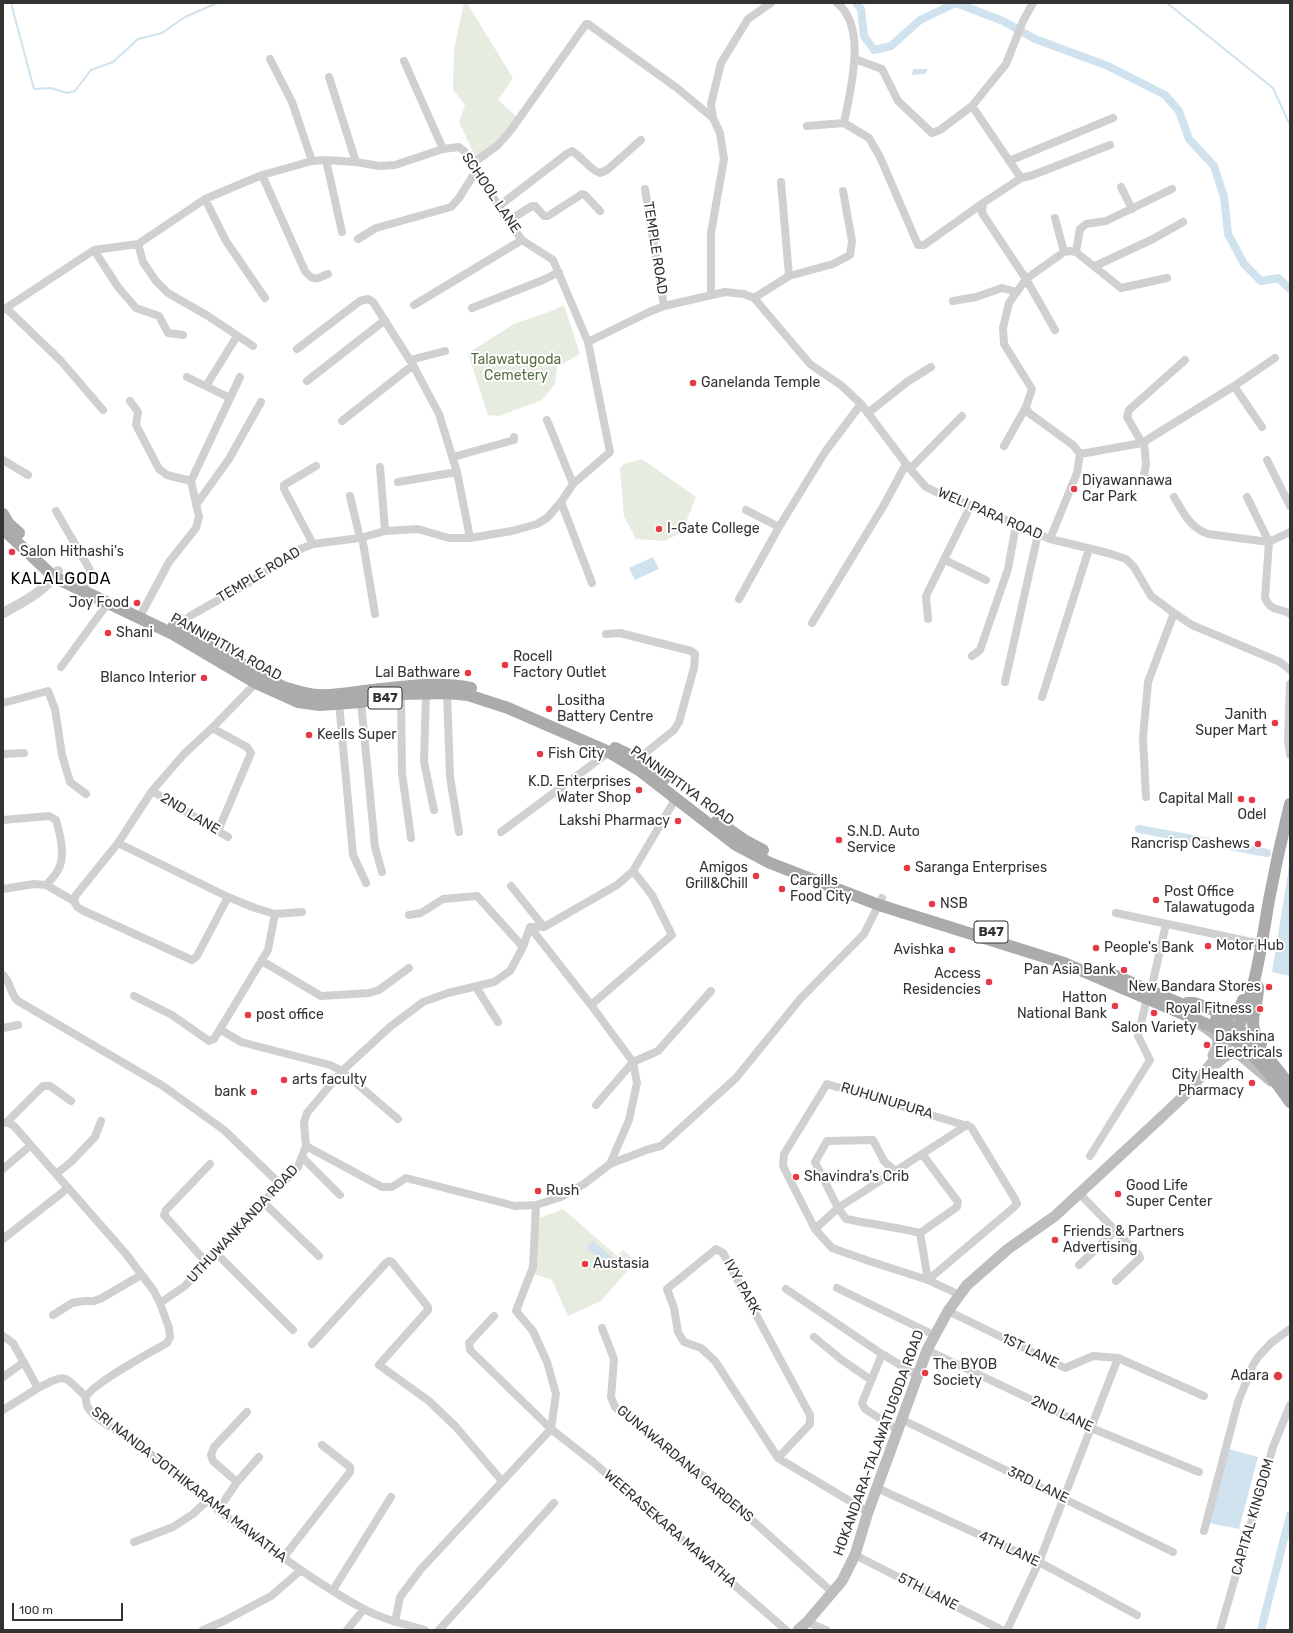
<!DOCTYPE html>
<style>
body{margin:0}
#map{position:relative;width:1293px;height:1633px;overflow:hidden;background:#fff;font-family:Rubik,sans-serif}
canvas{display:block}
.frame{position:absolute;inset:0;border:4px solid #333;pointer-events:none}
.scale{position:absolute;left:12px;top:1603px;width:111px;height:18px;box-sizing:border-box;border:2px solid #333;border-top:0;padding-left:5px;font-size:12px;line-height:14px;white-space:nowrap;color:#333;-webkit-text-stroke:3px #fff;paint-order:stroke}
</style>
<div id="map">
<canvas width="1293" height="1633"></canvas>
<div class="frame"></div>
<div class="scale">100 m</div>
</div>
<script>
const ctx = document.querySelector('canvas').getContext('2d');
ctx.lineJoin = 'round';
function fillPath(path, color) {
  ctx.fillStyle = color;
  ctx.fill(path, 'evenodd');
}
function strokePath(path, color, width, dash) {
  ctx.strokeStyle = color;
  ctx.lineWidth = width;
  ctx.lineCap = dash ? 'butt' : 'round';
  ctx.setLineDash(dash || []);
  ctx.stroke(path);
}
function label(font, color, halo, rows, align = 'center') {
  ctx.font = font + ' Rubik,sans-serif';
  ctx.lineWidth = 4;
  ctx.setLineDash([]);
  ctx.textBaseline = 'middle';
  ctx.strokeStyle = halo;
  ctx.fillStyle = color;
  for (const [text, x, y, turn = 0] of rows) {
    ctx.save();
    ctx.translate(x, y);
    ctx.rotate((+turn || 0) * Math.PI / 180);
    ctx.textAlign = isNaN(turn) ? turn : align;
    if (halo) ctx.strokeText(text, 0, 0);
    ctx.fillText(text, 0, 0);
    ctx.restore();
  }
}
const green = new Path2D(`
 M464 3H467L513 78 498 100 520 120C508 135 496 155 478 162L459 122 465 105 453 90 454 50Z
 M564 305 580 354 557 367 555 384 542 400 499 416 488 415 468 353 514 324 551 311Z
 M642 459 696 497 682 532 665 541 636 539 624 516 620 469 624 464Z
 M563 1209 617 1256 623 1250 636 1261 601 1301 568 1316 552 1280 534 1274 537 1268V1219Z`);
const water = new Path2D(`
 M913 69H928L925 74 912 75Z
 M653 557 659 569 635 580 629 568Z
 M1290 861V976L1272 972Z
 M593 1241 613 1258 606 1265 587 1248Z
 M1229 1449 1258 1457 1239 1529 1209 1523Z`);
const stream = new Path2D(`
 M11 3 34 89 51 88 67 93 75 91 91 70 113 62 138 39 162 33 185 17 217 3
 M1167 3 1273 88 1288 121 1290 123`);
const canal = new Path2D(`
 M856 3 861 9 864 36 874 50 891 46 920 20 956 3 1003 21 1035 39 1108 66 1165 95 1179 111 1189 139 1214 166 1224 197 1228 234 1244 264 1261 281 1278 278 1290 289
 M1139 829 1267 853
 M1261 1630 1290 1515`);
const minor = new Path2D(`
 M837 3C868 27 850 91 844 123
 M270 59 292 102 312 161
 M855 59 882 69 898 101 932 133 940 130 972 106 1006 64 1023 21 1033 3
 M404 61 443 149
 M329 77 356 162
 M972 106 1021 178
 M807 126 844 123 869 138 880 157 918 245H924L983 203
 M326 160 342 232
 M1009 161 1113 118
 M472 164 498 145 511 130 586 24H588L677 88 713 118
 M262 175 305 271C314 282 316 279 328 274
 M781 182 789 276
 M1121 187 1132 209
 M645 189 664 306
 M205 199 226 241 265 298
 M499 206 568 153 572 151C582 157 590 170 600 173L607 170 641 140
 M1055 218 1064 252
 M508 221 532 206H535L544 216H548L582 194 585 195 600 211
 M358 239 376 228 451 207 459 198 476 171
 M138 244 143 262 156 281 168 293 208 316 253 346
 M94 250 118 287 136 308 159 316 168 333 183 335
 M1076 252 1080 229 1086 224 1106 221 1172 189
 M1095 266 1153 239 1183 222
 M711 295V233L724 159 720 133 713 118 711 104 721 63 748 19 771 3
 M754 298 789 276 833 264 850 255 852 241 843 191
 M953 301 976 297 1002 288 1017 292
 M414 305 522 240
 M6 308 61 361 103 410
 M472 308 543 280 559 272
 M3 310 94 250 138 244 205 199 262 175 312 161 326 160 356 162 379 166 395 165 443 149 459 147 464 151 508 221 522 240 553 260 588 342 649 312 664 306 725 292 744 294 754 298 810 364 842 386 861 404 910 469 926 487 942 495 971 505 1050 539 1108 553 1126 559 1134 567 1151 596 1174 613 1192 625 1280 662 1290 670
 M1055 330 1026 279 1064 252 1070 251 1076 252 1121 288 1167 278
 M297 349 360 301 368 299 373 302 413 365 439 414 457 472 470 538
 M410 360 445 351
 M187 377 230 398
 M307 381 385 320
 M206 386 237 336
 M1234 386 1262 427
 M130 401 138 412 136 425 159 469 167 475 191 481
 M868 413 907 382 931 367
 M547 420 573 484
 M342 421 413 365
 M1142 443 1127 417 1129 410 1185 360
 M1004 446 1026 407
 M1080 454 1142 443 1234 386 1275 358
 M453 457 514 440V437
 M3 460 28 475
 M1267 460 1290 506
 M380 467 385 531
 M910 469 962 416
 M191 481 240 377
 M398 482 457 472
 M1143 482 1146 464 1144 442
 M350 496 360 538
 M1174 497C1183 512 1190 528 1208 534L1269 542 1290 532
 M1247 497 1269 542 1265 598C1272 613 1279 607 1290 614
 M561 502 592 583
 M196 505 229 459 261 402
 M746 510 779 527
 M56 511 90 570 91 576 86 585
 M362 537 375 614
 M1050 539 1077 473 1080 454 1073 445 1029 413 1026 407 1032 389 1004 344 1003 328 1009 303 1026 279 982 213 983 203 1021 178 1033 175 1110 145
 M313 544 284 489V485L316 466
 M945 560 986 580
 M739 599 779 527 825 452 861 404
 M139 618 169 562 196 528 199 517 191 481
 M928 619 926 596 971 505
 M812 623 884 505 906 464
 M176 630 190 616 250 582 298 550 313 544 360 538 385 531 418 529 449 538H470L512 531 537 524 547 518 561 502 573 484 610 452 588 342
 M606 634 620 633 691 651 695 654 694 668 679 722 674 730 638 759
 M972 656 980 650 1008 569 1016 525
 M61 667 108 603
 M1005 682 1038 534
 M1290 684 1288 741 1290 755
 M426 693 424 762 434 810
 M447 693 450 777 459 832
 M401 694 402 773 411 838
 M1042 697 1089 549
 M361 702 375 847 382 872
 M3 703 48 691 55 709 62 755 70 782 86 794
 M339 703 353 855 366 883
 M212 728 247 747 251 753 218 831
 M3 754 24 753
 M152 791 228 837
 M1146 797 1143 738 1148 682 1174 613
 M3 820 49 816 56 820C60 834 66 856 58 870 55 876 50 881 46 885
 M501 832 609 752
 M118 843 228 897 197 956 192 960 84 911 77 907 74 901 76 895 118 843 152 791 184 754 212 728 256 683
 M511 886 544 927
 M3 889 34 884 46 885 74 901
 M228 897 255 908 275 914 302 912
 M1116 913 1261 944
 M409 915 421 913 443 899 477 896 523 947
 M530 927 591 1005 633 1062 637 1083 629 1120 610 1164
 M262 961 321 996 369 993 379 990 409 968
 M3 975C11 982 10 994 18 1001L163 1086 224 1130 281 1185
 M476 987 498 1022
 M1151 990 1166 924
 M134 996 172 1015 209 1041 214 1039 268 950 275 914
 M591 1005 672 935 652 895 633 871
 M3 1028 18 1025
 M221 1030 241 1042 330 1065 342 1071 398 1119
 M596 1105 633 1062 658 1051 711 991
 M7 1122 43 1086H50L71 1101
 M3 1123 7 1122 14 1126 126 1254 154 1291 160 1303 169 1328 170 1337 167 1343C154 1350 87 1387 86 1398 84 1416 115 1428 126 1436 159 1459 188 1484 218 1510 230 1520 244 1529 257 1538 291 1564 325 1588 362 1608 382 1619 404 1624 425 1630
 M306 1146 382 1187H392L406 1178 515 1206 536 1205 561 1197 584 1184 610 1164 649 1149 661 1146 736 1078 801 998 864 934 882 898
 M1090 1156 1150 1060 1138 1036 1147 998
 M302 1157 340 1195
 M3 1169 31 1145
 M895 1171 884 1161 873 1140 827 1141 815 1162 838 1208 846 1219C870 1224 896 1227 920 1233
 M56 1174 71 1162 95 1137 101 1121
 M1079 1193 1139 1255 1140 1258 1116 1281
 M262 1201 319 1256
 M815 1229 838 1208 967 1125
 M920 1233 957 1207 958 1202 922 1154
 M920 1233 928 1280
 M3 1239 68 1188
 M215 1252 293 1330
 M206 1262 164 1215 166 1210 210 1164
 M1079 1265 1115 1231
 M928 1280 1013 1208 1017 1204 1015 1199 971 1127 827 1084 784 1154 783 1166 815 1229 832 1248 869 1261 928 1280 960 1295
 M837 1288 934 1335
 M786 1289 882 1354 917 1375
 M160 1303 185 1286 240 1223 281 1185 298 1167 306 1146 304 1122 307 1113 342 1071 391 1026 423 1002 448 993 494 982 510 971 523 947 530 927H544L617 885 633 871 676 798
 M948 1311 1065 1368 1093 1356 1118 1358 1204 1396
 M53 1315 72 1303 84 1301H94L102 1298 141 1275
 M494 1316 469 1343 470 1350 551 1429 593 1462 786 1630
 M602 1328 614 1359 611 1397 615 1407 703 1476 833 1593
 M3 1336 13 1343 38 1388C67 1373 63 1375 86 1397
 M814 1337 842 1360 871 1380
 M312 1344 386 1263 389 1261 392 1262 428 1307V1310L379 1365 429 1401 456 1427 502 1481
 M927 1350 1091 1428 1199 1472
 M882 1354 862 1403 865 1409 899 1431
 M3 1377 24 1362
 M3 1410 38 1388
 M903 1420 1173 1552
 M778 1458 810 1424V1415L723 1253 716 1249 667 1289 674 1308 678 1332 684 1342 701 1348 715 1361 778 1458 868 1512
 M237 1482 213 1461 211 1455 214 1447 247 1412
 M877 1488 1039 1562 1137 1615
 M218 1510 237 1482 259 1457
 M1204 1531 1238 1402 1253 1365 1258 1357 1271 1343 1290 1329
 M134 1542 173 1527 193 1514 208 1500
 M855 1555 1002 1630
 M283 1558 350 1472V1467L322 1445
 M333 1590 391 1497
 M395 1622 400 1597 421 1569 551 1429 556 1394 547 1362 533 1331 516 1311 533 1267 536 1205
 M807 1622 826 1630
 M203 1630 224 1621 271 1596 300 1571
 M347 1630 364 1609
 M439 1630 554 1503
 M1007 1630 1039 1562 1118 1358
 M1220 1630 1273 1447 1290 1405`);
const tertiary = new Path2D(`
 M3 613C23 602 46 591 58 571`);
const secondary = new Path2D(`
 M1200 1024C1215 1035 1224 1036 1213 1055
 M1217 1063C1224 1057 1229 1052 1239 1054L1271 1081
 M798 1630 807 1622 842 1581 855 1555 868 1512 927 1350 948 1311 967 1285 1008 1249 1055 1216 1168 1111 1189 1091 1233 1037`);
const primary = new Path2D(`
 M3 514 9 524 19 533
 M3 529 54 577 173 634 256 683 298 702 320 705 361 702 401 694 447 693 468 695 508 708 609 752 639 770 736 845 770 863 879 905 1064 963 1218 1029C1250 1047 1269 1072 1290 1102
 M174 625 283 687C295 690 306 695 319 695 334 696 349 693 364 691 400 687 436 681 471 688
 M615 748 638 759 664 779
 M717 821 744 840 763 850
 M1109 973 1195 1010
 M1258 987C1258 1013 1245 1019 1261 1044
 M1187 1003H1194L1228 1015C1237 1014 1240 1008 1243 1000
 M1216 1019C1223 1022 1231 1025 1238 1029 1257 1041 1277 1069 1290 1086
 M1234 1036C1256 994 1261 946 1269 900 1275 868 1282 836 1290 804`);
const markers = [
 [693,383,4,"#e63946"],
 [1074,489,4,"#e63946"],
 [659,529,4,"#e63946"],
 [12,552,4,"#e63946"],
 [137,603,4,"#e63946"],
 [108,633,4,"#e63946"],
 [505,665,4,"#e63946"],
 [468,673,4,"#e63946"],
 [204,678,4,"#e63946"],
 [549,709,4,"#e63946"],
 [1275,723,4,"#e63946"],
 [309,735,4,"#e63946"],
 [540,754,4,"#e63946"],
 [639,790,4,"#e63946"],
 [1241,799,4,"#e63946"],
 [1252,800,4,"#e63946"],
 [678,821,4,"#e63946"],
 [839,840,4,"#e63946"],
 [1258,844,4,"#e63946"],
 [907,868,4,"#e63946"],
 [756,876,4,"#e63946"],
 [782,889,4,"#e63946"],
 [1156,900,4,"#e63946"],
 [932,904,4,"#e63946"],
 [1208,946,4,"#e63946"],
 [1096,948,4,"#e63946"],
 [952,950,4,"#e63946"],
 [1124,970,4,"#e63946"],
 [989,982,4,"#e63946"],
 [1269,987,4,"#e63946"],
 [1115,1006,4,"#e63946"],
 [1260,1009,4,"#e63946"],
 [1154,1013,4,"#e63946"],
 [248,1015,4,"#e63946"],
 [1207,1045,4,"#e63946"],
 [284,1080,4,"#e63946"],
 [1252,1083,4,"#e63946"],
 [254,1092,4,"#e63946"],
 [796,1177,4,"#e63946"],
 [538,1191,4,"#e63946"],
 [1118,1194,4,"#e63946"],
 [1055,1240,4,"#e63946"],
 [585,1264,4,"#e63946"],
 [925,1373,4,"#e63946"],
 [1278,1376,5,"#e63946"]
];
const shields = [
 [385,698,34],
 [991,932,34]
];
const shieldNames = [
 ["B47",385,698],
 ["B47",991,932]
];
const streetNames = [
 ["SCHOOL LANE",491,193,56],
 ["TEMPLE ROAD",655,248,81],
 ["WELI PARA ROAD",990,514,23],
 ["TEMPLE ROAD",259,575,-31],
 ["PANNIPITIYA ROAD",226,647,29],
 ["PANNIPITIYA ROAD",682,786,36],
 ["2ND LANE",190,814,31],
 ["RUHUNUPURA",887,1101,17],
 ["UTHUWANKANDA ROAD",243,1224,-47],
 ["IVY PARK",742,1287,61],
 ["1ST LANE",1030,1351,26],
 ["2ND LANE",1062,1414,25],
 ["HOKANDARA-TALAWATUGODA ROAD",879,1443,-70],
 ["GUNAWARDANA GARDENS",685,1464,40],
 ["SRI NANDA JOTHIKARAMA MAWATHA",189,1485,38],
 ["3RD LANE",1038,1485,26],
 ["CAPITAL KINGDOM",1253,1517,-74],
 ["WEERASEKARA MAWATHA",670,1529,41],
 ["4TH LANE",1009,1549,25],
 ["5TH LANE",928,1592,27]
];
const parkNames = [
 ["Talawatugoda",516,360],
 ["Cemetery",516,376]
];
const poiNames = [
 ["Ganelanda Temple",701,383],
 ["Diyawannawa",1082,481],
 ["Car Park",1082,497],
 ["I-Gate College",667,529],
 ["Salon Hithashi's",20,552],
 ["Joy Food",129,603,"right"],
 ["Shani",116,633],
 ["Rocell",513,657],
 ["Factory Outlet",513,673],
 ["Lal Bathware",460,673,"right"],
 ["Blanco Interior",196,678,"right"],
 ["Lositha",557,701],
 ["Battery Centre",557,717],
 ["Janith",1267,715,"right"],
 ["Super Mart",1267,731,"right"],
 ["Keells Super",317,735],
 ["Fish City",548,754],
 ["K.D. Enterprises",631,782,"right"],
 ["Water Shop",631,798,"right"],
 ["Capital Mall",1233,799,"right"],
 ["Odel",1252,815,"center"],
 ["Lakshi Pharmacy",670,821,"right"],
 ["S.N.D. Auto",847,832],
 ["Service",847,848],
 ["Rancrisp Cashews",1250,844,"right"],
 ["Amigos",748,868,"right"],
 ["Grill&Chill",748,884,"right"],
 ["Saranga Enterprises",915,868],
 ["Cargills",790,881],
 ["Food City",790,897],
 ["Post Office",1164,892],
 ["Talawatugoda",1164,908],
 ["NSB",940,904],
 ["Motor Hub",1216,946],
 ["People's Bank",1104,948],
 ["Avishka",944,950,"right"],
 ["Pan Asia Bank",1116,970,"right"],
 ["Access",981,974,"right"],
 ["Residencies",981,990,"right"],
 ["New Bandara Stores",1261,987,"right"],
 ["Hatton",1107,998,"right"],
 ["National Bank",1107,1014,"right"],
 ["Royal Fitness",1252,1009,"right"],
 ["post office",256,1015],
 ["Salon Variety",1154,1028,"center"],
 ["Dakshina",1215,1037],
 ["Electricals",1215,1053],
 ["City Health",1244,1075,"right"],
 ["Pharmacy",1244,1091,"right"],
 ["arts faculty",292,1080],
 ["bank",246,1092,"right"],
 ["Shavindra's Crib",804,1177],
 ["Good Life",1126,1186],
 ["Super Center",1126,1202],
 ["Rush",546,1191],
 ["Friends & Partners",1063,1232],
 ["Advertising",1063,1248],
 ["Austasia",593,1264],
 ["The BYOB",933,1365],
 ["Society",933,1381],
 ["Adara",1269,1376,"right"]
];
const quarterNames = [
 ["KALALGODA",61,579]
];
fillPath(green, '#e6ecdf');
fillPath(water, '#cfe2ee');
strokePath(stream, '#cfe2ee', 2);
strokePath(canal, '#cfe2ee', 8);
strokePath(minor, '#d0d0d0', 8);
strokePath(tertiary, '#d0d0d0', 10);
strokePath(secondary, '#bdbdbd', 11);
strokePath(primary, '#ababab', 12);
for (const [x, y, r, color] of markers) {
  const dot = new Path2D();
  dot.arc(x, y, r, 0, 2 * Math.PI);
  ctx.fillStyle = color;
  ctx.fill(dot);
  strokePath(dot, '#fff', 1.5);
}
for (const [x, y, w] of shields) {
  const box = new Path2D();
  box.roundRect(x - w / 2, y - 11, w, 22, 3);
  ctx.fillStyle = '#fff';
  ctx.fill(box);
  strokePath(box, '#333', 1);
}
label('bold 13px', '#333', null, shieldNames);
label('14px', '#333', '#fff', streetNames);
label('14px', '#56703f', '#fff', parkNames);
label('14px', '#333', '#fff', poiNames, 'left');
ctx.letterSpacing = '1px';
label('16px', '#000', '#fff', quarterNames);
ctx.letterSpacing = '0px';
</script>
